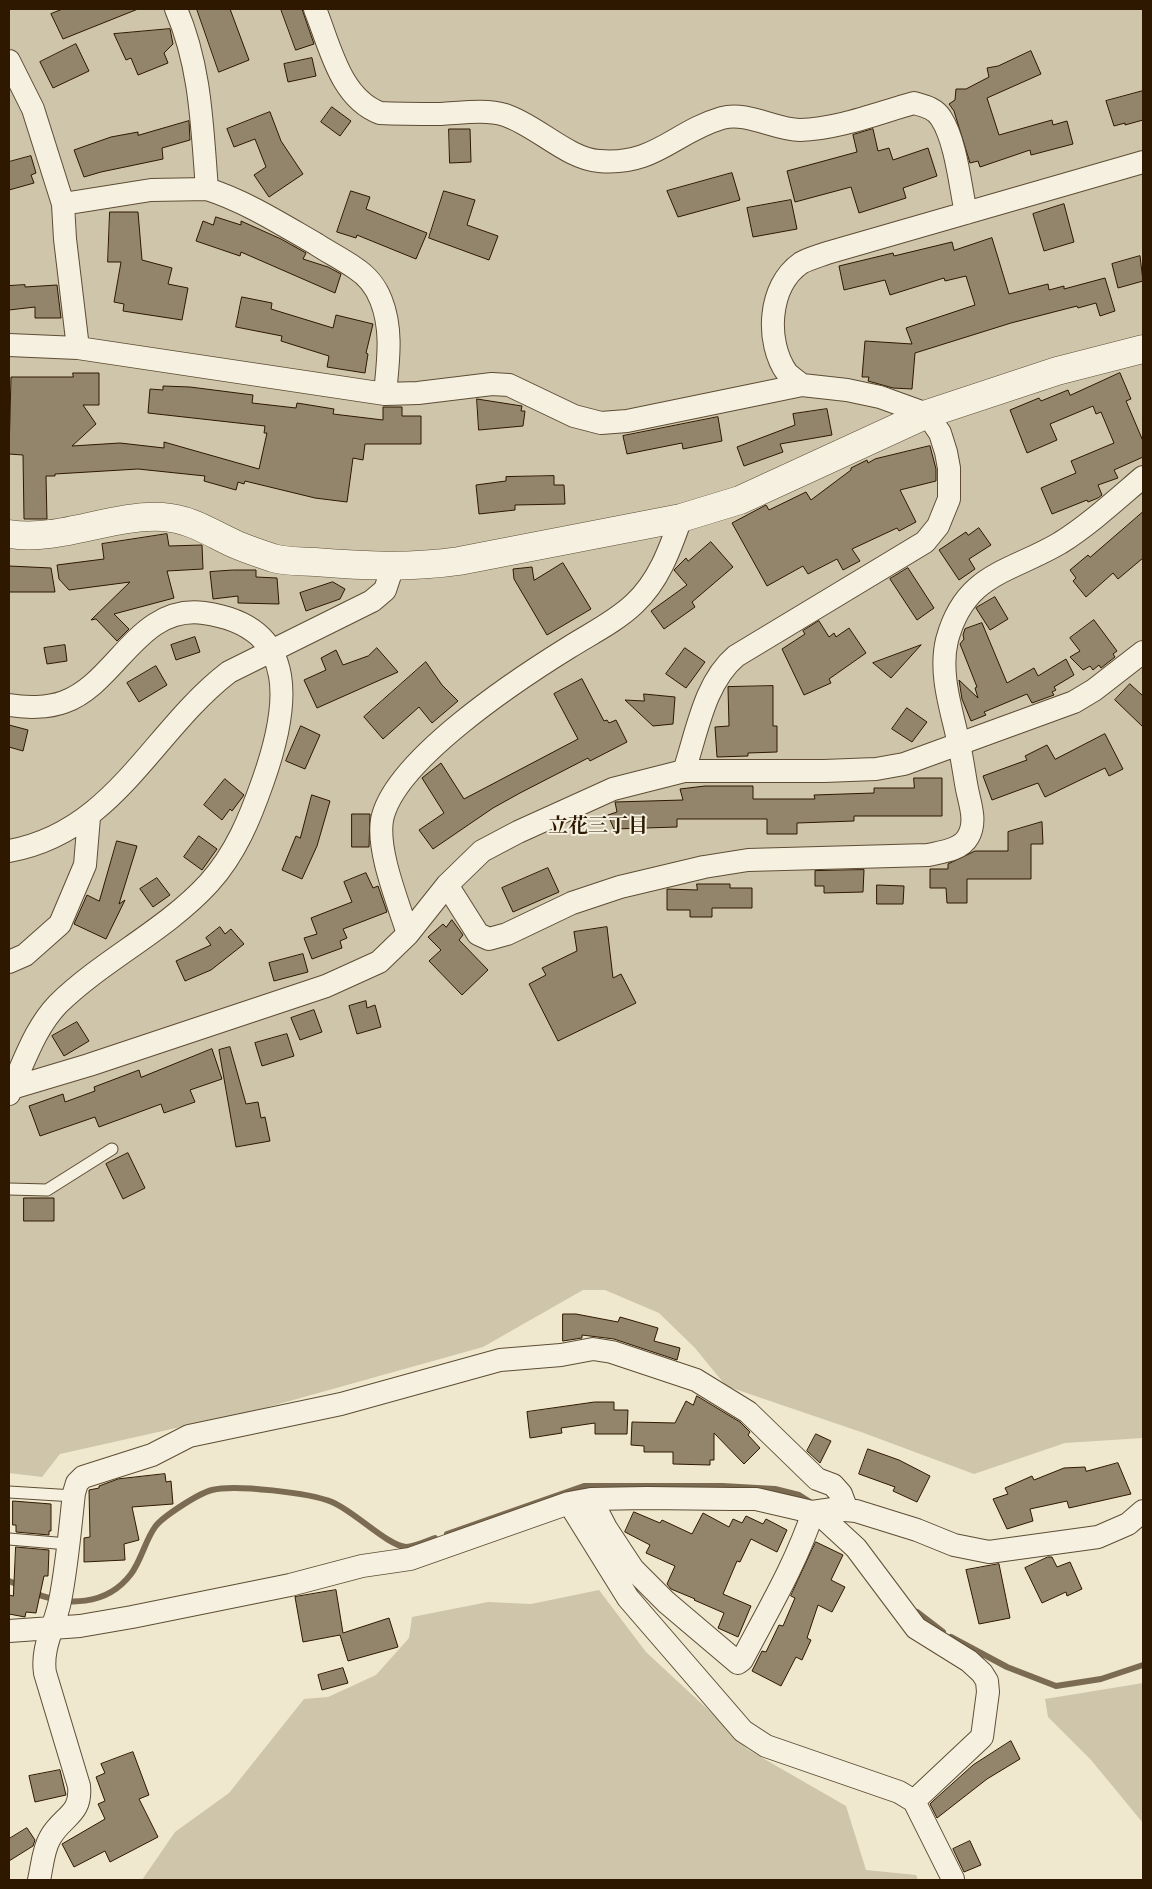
<!DOCTYPE html>
<meta charset="utf-8">
<style>
body{margin:0}
#map{position:relative;width:1152px;height:1889px;overflow:hidden;background:#efe8ce;font-family:"EB Garamond",serif}
canvas{display:block}
.frame{position:absolute;inset:0;border:10px solid #2e1900;pointer-events:none}
</style>
<div id="map">
<canvas width="1152" height="1889"></canvas>
<div class="frame"></div>
</div>
<script>
const ctx = document.querySelector('canvas').getContext('2d');
ctx.lineJoin = 'round';
function fillPath(path, color) {
  ctx.fillStyle = color;
  ctx.fill(path, 'evenodd');
}
function strokePath(path, color, width, dash) {
  ctx.strokeStyle = color;
  ctx.lineWidth = width;
  ctx.lineCap = dash ? 'butt' : 'round';
  ctx.setLineDash(dash || []);
  ctx.stroke(path);
}
function label(font, color, halo, rows, align = 'center') {
  ctx.font = font + ' "EB Garamond","Noto Serif JP",serif';
  ctx.lineWidth = 4;
  ctx.setLineDash([]);
  ctx.textBaseline = 'middle';
  ctx.strokeStyle = halo;
  ctx.fillStyle = color;
  for (const [text, x, y, turn = 0] of rows) {
    ctx.save();
    ctx.translate(x, y);
    ctx.rotate((+turn || 0) * Math.PI / 180);
    ctx.textAlign = isNaN(turn) ? turn : align;
    if (halo) ctx.strokeText(text, 0, 0);
    ctx.fillText(text, 0, 0);
    ctx.restore();
  }
}
const green = new Path2D(`
 M9 9H1143V1438L1065 1443 974 1474 861 1432 726 1386 695 1348 659 1313 605 1290H583L483 1347 261 1409 60 1454 42 1477 9 1473Z
 M599 1590 646 1652 716 1717 747 1749 846 1806 866 1870 916 1875 918 1880H142L175 1832 229 1793 304 1699 328 1697 376 1675 409 1638 412 1617 488 1602 531 1604Z
 M1143 1683V1823L1091 1760 1048 1717 1045 1699Z`);
const stream = new Path2D(`
 M447 1534 584 1486H722L775 1489 799 1495 810 1502
 M9 1581 21 1586
 M32 1592C66 1607 107 1606 131 1574 141 1561 145 1541 155 1527 162 1517 199 1493 212 1490 235 1484 310 1493 332 1502 354 1511 388 1546 406 1547 414 1547 427 1541 435 1538
 M917 1612 943 1632
 M951 1637 1007 1667 1056 1686 1101 1679 1143 1665`);
const building = new Path2D(`
 M63 9H138L63 39 51 14Z
 M197 9H230L249 60 219 72Z
 M281 9H302L314 44 296 50Z
 M170 29 173 44 164 53 168 63 138 75 131 58 126 60 114 34Z
 M76 44 89 71 53 88 40 62Z
 M1031 51 1041 74 987 98 999 135 1052 120 1053 125 1067 121 1073 144 1031 155 1030 150 980 167 978 161 970 163 954 111 949 104 955 100 956 89H966L989 77 987 68 998 66Z
 M312 58 316 76 288 82 284 64Z
 M1143 91V120L1125 125V123L1114 126 1106 101Z
 M332 107 351 121 340 136 321 122Z
 M270 112 281 141 303 174 269 197 254 175 266 167 255 139 234 147 227 129Z
 M189 121 190 140 162 148 163 159 101 172 84 177 74 150 111 137 138 132V135Z
 M449 129H470L471 162 450 163Z
 M873 129 878 151 889 148 893 160 928 148 937 176 903 188 906 198 859 213 851 187 795 202 787 171 857 152 853 135Z
 M31 156 36 173 31 175 34 183 9 190V162Z
 M732 173 740 200 678 217 667 191Z
 M351 191 370 197 366 209 427 233 416 259 357 235 356 238 337 232Z
 M444 191 475 200 467 225 498 236 489 260 429 238Z
 M791 200 797 229 753 237 747 208Z
 M1064 204 1074 242 1044 251 1033 214Z
 M110 212H138L142 260 172 268 168 284 188 288 182 320 123 311 124 304 114 302 121 262H108Z
 M216 217 241 225V221L281 239 306 253 303 259 328 267 341 274 335 293 241 252 240 256 196 241 203 221 213 225Z
 M992 238 1009 294 1048 284 1049 290 1064 286V289L1105 278 1115 311 1100 316 1096 303 1078 308 1077 306 1011 323 915 353 912 389 893 388 868 381 869 377H862L865 341 912 344 906 328 975 305 966 276 945 281 944 278 890 295 885 280 844 290 839 266 893 253 894 256 952 242 954 250Z
 M1140 256 1143 281 1118 288 1112 264Z
 M25 285V287L57 285 61 318H35V307L9 310V286Z
 M242 297 272 303 271 309 333 328 336 315 373 324 366 353 368 354 365 373 327 367 329 356 281 341 282 336 236 327Z
 M73 373H99V405H83L96 424 72 446 120 443 164 448V442L259 469 267 433H264L265 426 148 413 150 389 163 390V386L190 387 253 395 252 403 296 408 297 403 334 409 333 414 383 420V407H402V416H421V444H365L363 460 353 458 347 502 315 498 245 481 244 484 238 482 236 490 204 481 205 476 138 469 55 474V476H46L47 519H24L23 455 9 454 11 377H73Z
 M1120 373 1131 399 1126 401 1143 441V457L1114 470 1118 478 1098 485 1102 495 1098 498 1088 502 1087 500 1052 514 1041 488 1076 473 1071 461 1114 443 1101 412 1096 414 1093 406 1050 424 1057 440 1027 453 1010 410 1039 398 1041 401 1068 390 1070 395Z
 M477 399 522 406 521 411H525L523 426 479 430Z
 M827 409 832 435 780 444 783 452 744 466 737 447 795 425 793 414Z
 M718 417 722 441 683 449 682 443 627 454 623 436Z
 M930 446 936 469V481L900 490 916 522 899 531 897 528 852 549 860 561 843 570 837 559 808 574 803 566 767 586 732 523 766 505 769 510 806 492 811 500 851 470V468L867 460 868 463 875 459Z
 M554 476V485H564L565 504 515 505V510L479 514 476 485 506 481V477Z
 M1143 512V558L1118 579 1113 573 1086 597 1073 581 1076 578 1070 570 1088 555 1090 557Z
 M979 528 991 545 969 559 975 569 959 580 939 550 966 532 968 535Z
 M167 534 169 546 202 545 203 569 167 571 174 598 114 614 129 629 117 641 96 619 91 620 130 582 69 590 59 579 57 565 104 559 102 544Z
 M711 542 733 567 692 602 695 607 664 629 651 611 687 585 674 570 686 558 688 561Z
 M563 563 591 609 547 635 514 579 513 569 532 567 534 580Z
 M9 566 51 568 55 592H9Z
 M908 568 934 608 917 620 890 579Z
 M233 570H256V577L277 578 279 604 238 603V596L213 599 210 572Z
 M333 582 345 589 340 599 306 611 300 593Z
 M995 597 1008 619 990 630 976 608Z
 M1094 620 1117 651 1113 654 1115 657 1101 668 1099 665 1093 670 1090 666 1083 670 1070 657 1080 651 1070 638Z
 M819 621 829 637 834 633 836 637 849 628 866 653 829 679 831 683 804 695 782 649 805 634 803 631Z
 M982 623 1007 683 1034 668 1038 676 1066 659 1074 675 1054 687 1056 690 1052 692 1054 695 1032 703 1027 694 984 712 986 715 971 721 962 699 959 680 978 698 975 688 977 687 960 644 964 639 963 635 965 629Z
 M195 637 200 652 176 660 171 645Z
 M65 645 67 661 47 664 44 648Z
 M921 645 891 678 873 663Z
 M377 648 398 672 317 708 304 680 326 670 321 658 336 650 343 665 368 656Z
 M685 648 705 662 686 688 666 674Z
 M426 662 442 685 458 701 432 723 419 707 383 739 364 717Z
 M156 666 167 685 139 702 127 683Z
 M582 679 604 721 607 720 609 723 616 720 627 742 590 761 588 758 520 793 493 808 433 849 419 830 444 813 422 778 441 763 464 799 578 739 554 694Z
 M1130 684 1143 696V727L1115 700Z
 M773 686V726H777V752L748 753V756L717 757 715 727 729 726 728 687Z
 M644 694 675 697 673 724 653 726 625 700 644 701Z
 M907 708 927 722 912 742 892 729Z
 M9 725 28 730 23 751 9 747Z
 M301 726 320 735 305 769 286 761Z
 M1105 734 1123 769 1109 776 1105 768 1045 797 1038 783 992 800 983 776 1027 760 1025 756 1047 745 1055 759Z
 M914 778H942V816H854V821L797 823V834H767V819H677V827L614 829 608 815 617 812 615 802 683 800 680 789 705 786H753V799H815L814 795 874 793V788H914Z
 M225 779 244 795 232 811 230 809 222 820 204 805Z
 M312 795 330 801 317 846 302 879 282 870 296 836 300 838Z
 M352 814H370L369 847H352Z
 M1042 822 1043 844H1031V879H967V903H947L946 888H930V869H948V864L975 851H1008V832Z
 M199 836 217 849 202 870 184 857Z
 M117 841 137 846 119 904 125 900 106 939 74 924 87 895 99 901Z
 M548 868 559 892 513 912 502 888Z
 M864 870 863 892 824 893V886H815V871Z
 M366 873 373 888 378 886 387 912 343 929 347 938 340 941 342 948 312 959 304 938 317 934 311 918 352 902 344 882Z
 M157 878 170 895 153 907 140 889Z
 M697 884H730V888H752V908H712V917H690V910H667V889L697 890Z
 M877 885 904 886 903 904H877Z
 M452 920 463 935 459 940 488 970 462 995 429 961 441 950 428 937 443 924 446 927Z
 M220 927 225 934 231 929 244 944 211 970 185 981 176 961 211 945 206 938Z
 M607 927 613 978 621 974 636 1003 558 1041 529 984 546 975 542 968 577 951 574 932Z
 M303 954 308 972 274 981 269 963Z
 M366 1001 367 1008 375 1005 381 1027 357 1034 349 1006Z
 M314 1010 322 1032 300 1040 291 1018Z
 M77 1022 89 1041 64 1056 52 1036Z
 M287 1034 294 1056 262 1066 255 1043Z
 M230 1047 246 1104 258 1102 261 1118 265 1117 270 1141 236 1147 219 1050Z
 M212 1049 222 1079 190 1090 195 1102 164 1113 161 1104 99 1127 95 1117 40 1136 29 1106 63 1094 65 1102 95 1091 94 1087 139 1070 141 1077Z
 M128 1153 145 1188 123 1199 106 1164Z
 M24 1198H54V1221H24Z
 M563 1314H576L618 1322 620 1317 658 1328 654 1341 680 1348 677 1360 614 1339 582 1335V1338L563 1341Z
 M697 1396 740 1422 750 1432 748 1435 760 1448 744 1464 714 1433V1460H710V1465L673 1464V1452H644V1446L631 1445 632 1422 675 1423 686 1401 693 1405Z
 M595 1402H614V1410H628L627 1434H595V1423L561 1428 562 1433 530 1438 527 1412Z
 M816 1434 831 1441 820 1463 807 1451Z
 M868 1449 899 1460 930 1476 917 1502 893 1491 895 1487 859 1474Z
 M1118 1463 1131 1494 1069 1508 1067 1501 1030 1509 1033 1521 1007 1529 993 1499 1008 1494 1005 1488 1032 1476 1034 1480 1064 1468 1085 1467 1086 1471Z
 M165 1474 166 1482 171 1481 173 1504 132 1507 139 1540 124 1544 125 1560 84 1562V1538L90 1537 89 1490 99 1488V1486L118 1479Z
 M13 1501 51 1504V1531H49V1535L16 1532V1525H13Z
 M634 1512 660 1523 662 1520 692 1534 703 1513 729 1527 733 1519 742 1523 746 1516 763 1524 766 1519 787 1530 777 1552 751 1539 740 1562 737 1561 723 1594 751 1606 738 1637 718 1628 724 1613 694 1600 695 1599 671 1589 667 1584 675 1566 646 1553 650 1545 625 1532Z
 M816 1542 843 1555 831 1580 845 1587 832 1612 818 1605 807 1638 811 1640 802 1660 796 1657 781 1686 752 1671 762 1651 766 1652 779 1625 783 1626 795 1598 791 1596Z
 M16 1547 49 1550 48 1576H44L36 1613 26 1612 25 1617 9 1614V1595L13 1596Z
 M1048 1557H1052L1057 1567 1070 1562 1082 1589 1067 1596 1066 1592 1042 1603 1025 1568Z
 M999 1564 1010 1618 979 1624 966 1570Z
 M336 1590 343 1633 389 1618 398 1647 348 1661 340 1635 303 1642 295 1597Z
 M343 1668 348 1683 322 1690 318 1675Z
 M1011 1741 1020 1759 987 1779 937 1818 930 1804 933 1801 973 1765Z
 M133 1752 149 1795 139 1799 158 1837 110 1862 105 1851 74 1867 62 1844 105 1819 98 1804 105 1801 96 1777 105 1773 101 1764Z
 M60 1770 66 1795 35 1802 29 1776Z
 M27 1828 35 1840 33 1846 9 1861V1839Z
 M970 1841 981 1865 964 1872 953 1849Z`);
const service = new Path2D(`
 M9 1189 47 1190 112 1149
 M9 1492 74 1496
 M9 1539 68 1544`);
const minor = new Path2D(`
 M176 9C201 67 202 127 207 189 245 201 281 224 316 244 328 252 342 259 355 268 366 275 376 287 381 300 393 330 388 362 385 394
 M315 9C330 46 340 98 380 113 400 114 420 114 441 114 461 113 486 109 505 115 536 125 568 159 599 161 655 166 674 132 722 118 747 111 775 130 800 130 838 129 878 113 914 103 924 106 935 108 941 118 956 141 960 185 966 213
 M9 61 33 109 63 204 65 239 78 348
 M63 204 151 190 207 189
 M9 345 78 348 385 394 418 393 492 384 509 385 574 416 601 423 627 421 802 385 847 390 880 397 927 414 940 433 946 452 949 468V499L938 526 925 542 736 656C704 683 697 733 684 771
 M802 385C797 381 791 377 787 373 765 342 768 286 801 263 808 259 819 256 827 253L1143 162
 M9 705C26 708 48 708 64 702 117 683 138 604 204 613 303 627 288 710 263 781 250 818 236 853 209 883 165 931 104 959 58 1004 34 1029 24 1063 9 1094
 M9 851C115 832 152 731 229 672L372 601 385 590 393 566
 M447 885 478 934 489 939 507 934 572 903 620 887 704 867 748 860 928 855C941 852 961 850 968 837 977 822 970 804 967 789 964 773 962 756 958 740 951 708 939 673 947 640 965 573 1009 573 1060 543 1090 524 1116 500 1143 477
 M408 934C398 902 377 852 382 820 393 761 518 679 568 648 590 634 615 622 634 604 659 581 670 549 681 518
 M9 962 25 955 60 924 85 865 89 817
 M12 1088 89 1065 326 986 379 962 408 934 447 885 482 851 518 832 613 789 684 771H824L876 769 904 764 1074 702 1094 690 1143 652
 M591 1499 606 1528 633 1569 666 1602 738 1663 742 1660C767 1612 796 1564 813 1512
 M569 1503 628 1598 743 1731 766 1746 899 1792 914 1801 953 1879
 M817 1512 856 1548 916 1628 969 1661 982 1673 987 1681 988 1692 982 1737 914 1801
 M9 1631 80 1626 132 1617 290 1585 362 1566 410 1559 569 1503 591 1499 647 1498 732 1499H756L812 1512 833 1509 856 1511 917 1530 954 1545 989 1552 1098 1537 1128 1524 1143 1511
 M39 1880C42 1867 43 1850 50 1838 62 1816 82 1815 79 1786L45 1673C41 1647 55 1626 60 1601 67 1566 70 1529 74 1493L77 1483 83 1477 152 1455 189 1436 341 1404 500 1360 561 1355 593 1349 612 1352 696 1380 748 1412 817 1479 833 1485 841 1494 847 1510`);
const tertiary = new Path2D(`
 M9 534C61 542 111 514 163 517 192 519 212 534 237 545 249 550 261 554 273 558 286 562 301 561 315 562 363 566 411 568 459 561L681 518 740 500 927 414 1057 371 1143 349`);
const neighbourhoodNames = [
 ["立花三丁目",598,827]
];
fillPath(green, '#cec5ab');
strokePath(stream, '#7a6b52', 6);
fillPath(building, '#92856b');
strokePath(building, '#2e1900', 1);
strokePath(service, '#5e4d34', 13);
strokePath(minor, '#5e4d34', 24);
strokePath(tertiary, '#5e4d34', 29);
strokePath(service, '#f5f0df', 11);
strokePath(minor, '#f5f0df', 22);
strokePath(tertiary, '#f5f0df', 28);
label('bold 20px', '#2e1900', '#f5f0df', neighbourhoodNames);
</script>
